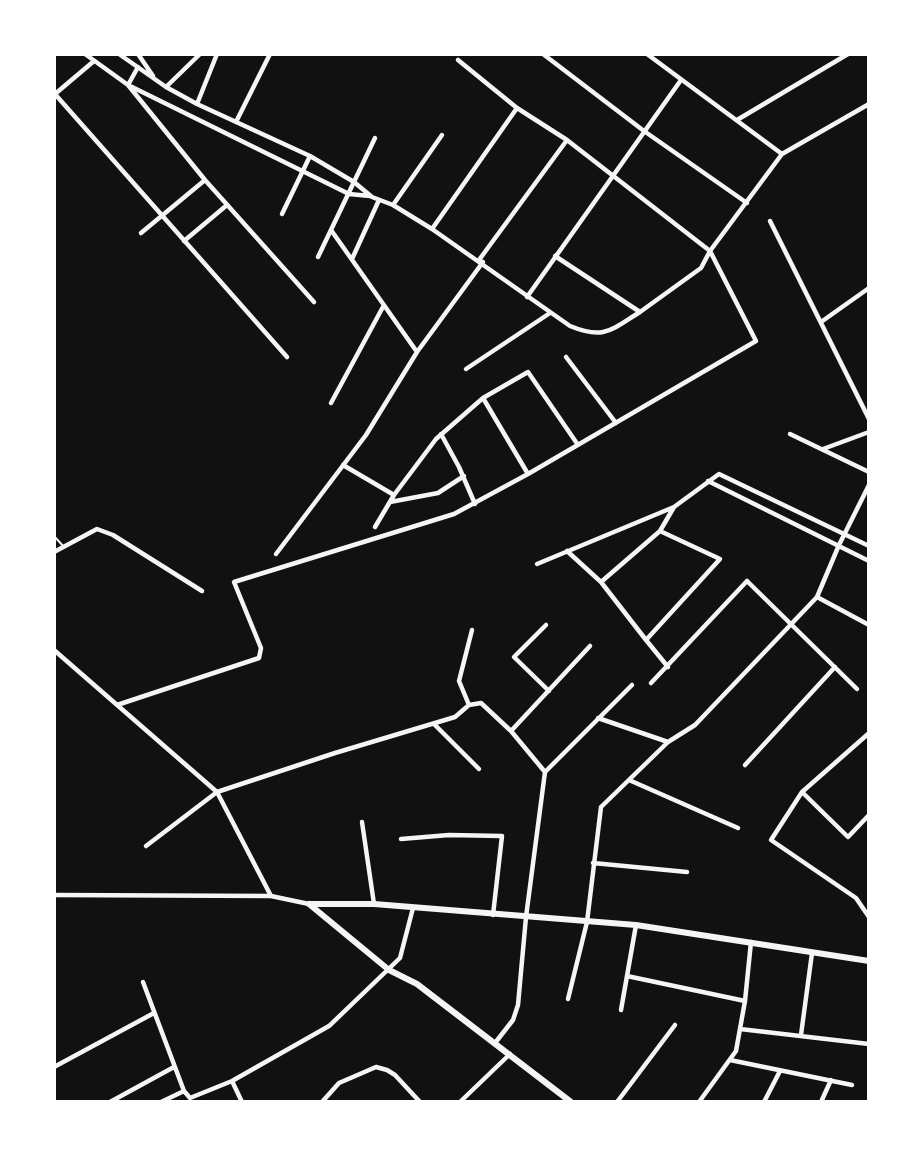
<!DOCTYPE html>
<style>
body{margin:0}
#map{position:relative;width:923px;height:1156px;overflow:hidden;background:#111;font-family:"IBM Plex Sans",sans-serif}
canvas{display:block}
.frame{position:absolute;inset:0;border:56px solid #fff;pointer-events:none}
</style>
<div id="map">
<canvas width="923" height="1156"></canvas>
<div class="frame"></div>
</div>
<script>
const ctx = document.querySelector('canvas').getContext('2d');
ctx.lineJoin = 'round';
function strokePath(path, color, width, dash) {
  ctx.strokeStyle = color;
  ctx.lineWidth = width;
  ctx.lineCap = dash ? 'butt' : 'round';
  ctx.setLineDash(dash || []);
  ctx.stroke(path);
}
const service = new Path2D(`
 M54 536 64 547`);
const minor = new Path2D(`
 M85 54 128 85 349 194 370 196
 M119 54 166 87 197 104 310 156 354 182 372 197 393 205 432 229 570 326C604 340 611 330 640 312
 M138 54 153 76
 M543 54 644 131 747 203
 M647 54 782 154
 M458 60 517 108
 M138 67 128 85 205 180 314 302
 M166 87 200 54
 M54 93 287 357
 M55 94 94 61
 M197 104 217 54
 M737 120 848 54
 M236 122 270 54
 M393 205 442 135
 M282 214 310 156
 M770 221 869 419
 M331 230 417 352
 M141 233 205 180
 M184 241 227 205
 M555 256 640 312 701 268 710 251 782 154 869 104
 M318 257 375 138
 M352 259 379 200
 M479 260 567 140
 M527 297 681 80
 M821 322 869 288
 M566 357 616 423
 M466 369 550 313
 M331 403 384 305
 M441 434 459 467 475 504
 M790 434 869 472
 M823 449 869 432
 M343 465 394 495
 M528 474 483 398 528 372 578 445
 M708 481 869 561
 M390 502 438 493 464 476
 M375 527 394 495 436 439 483 398
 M567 551 601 582 646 640 720 559 660 531
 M54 552 97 529 113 535 202 591
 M276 554 366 435 417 352 483 262
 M537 564 674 507 719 474 869 546
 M601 582 660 531 674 507
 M817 597 869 625
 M546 625 514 657 549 691
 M646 640 668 667
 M54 650 217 792 271 896
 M651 683 747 581 857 689
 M117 705 259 658 261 648 234 582 454 514 528 474 756 341 710 251 567 140 517 108 432 229
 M469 705 459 681 472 630
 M598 718 668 742
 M434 724 479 769
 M511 731 590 646
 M868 734 802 792 771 840 856 898 869 917
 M745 765 835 667
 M545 772 632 685
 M629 780 738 828
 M802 792 848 837 869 815
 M362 822 374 904
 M401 839 449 835 502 836 493 915
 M146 846 217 792 335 753 455 717 469 705 481 703 511 731 545 772 526 917 518 1005 513 1020 495 1043
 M593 863 687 872
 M54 895 271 896 309 904
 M627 976 745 1001
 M143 982 184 1091
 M568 999 587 922 601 807 668 742 695 725 817 597 839 545 869 485
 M621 1010 636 925
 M740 1029 869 1044
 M801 1035 812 953
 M730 1060 852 1085
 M54 1067 154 1013
 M232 1081 242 1102
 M54 1101V1102
 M110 1102 174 1067
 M161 1102 184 1091 190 1098 232 1081 329 1026 400 958 413 908
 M322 1102 339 1083 376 1067 387 1070 395 1075 420 1102
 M460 1102 510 1054
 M617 1102 675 1025
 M699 1102 736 1051 745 1001 751 942
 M764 1102 780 1071
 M821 1102 831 1080`);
const tertiary = new Path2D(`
 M309 904H374L636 925 869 961
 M309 904 389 970 417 984 571 1102`);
strokePath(service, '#f5f5f5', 2);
strokePath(minor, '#f5f5f5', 4.5);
strokePath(tertiary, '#f5f5f5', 6);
</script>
